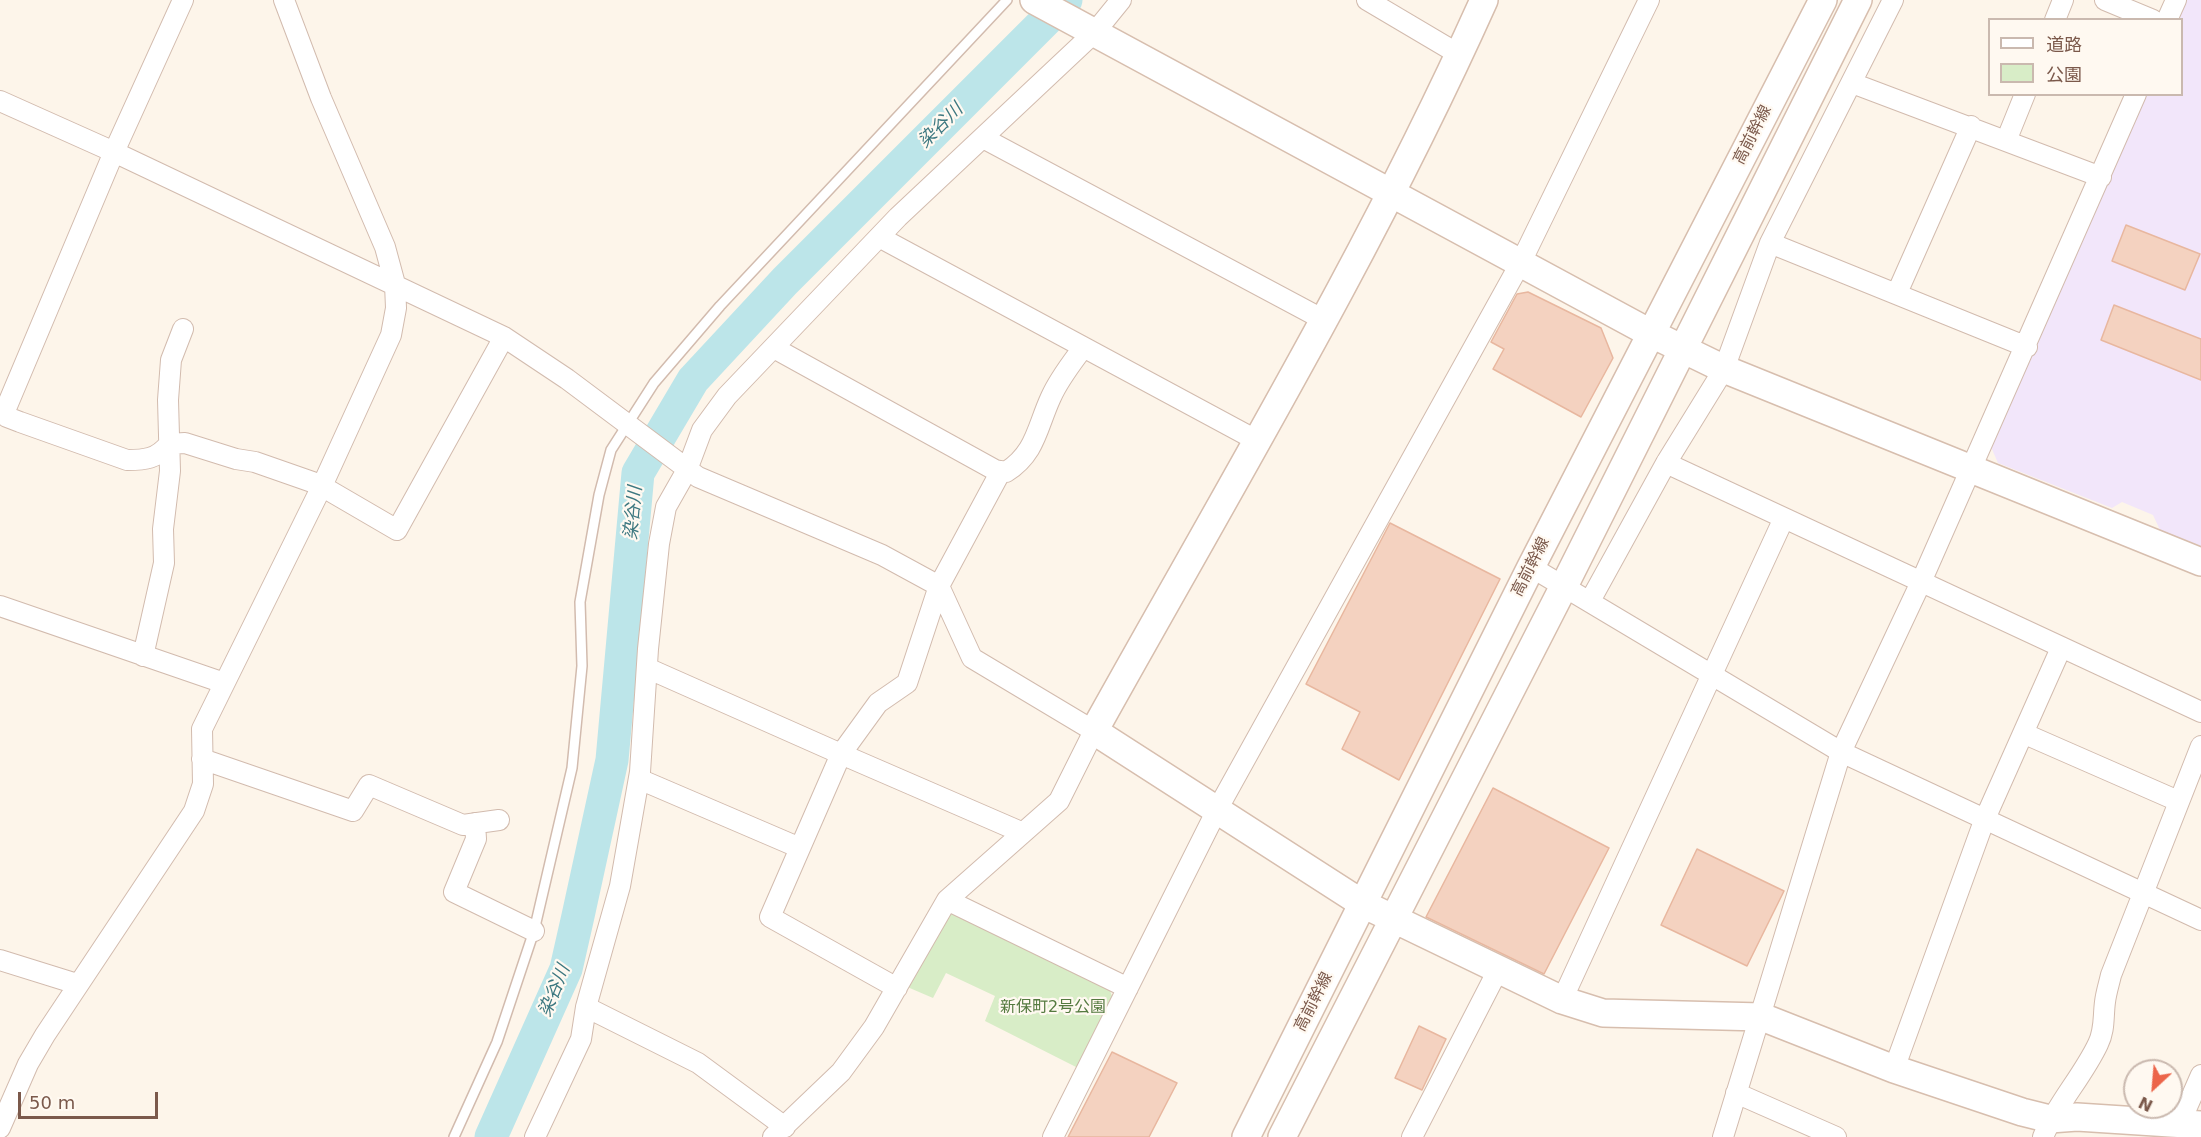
<!DOCTYPE html>
<meta charset="utf-8">
<style>
body{margin:0}
#map{position:relative;width:2201px;height:1137px;overflow:hidden;background:#fdf5ea;font-family:"DejaVu Sans","Noto Sans JP",sans-serif}
canvas{display:block}
.legend{position:absolute;left:1988px;top:18px;width:195px;height:78px;box-sizing:border-box;background:#fff9f1;border:2px solid #cab9af;margin:0;padding:8px 10px;list-style:none;font-size:18px;color:#7b594b}
.legend li{display:flex;align-items:center;gap:12px;height:30px}
.legend b{width:30px;border:2px solid #cab9af}
.north{position:absolute;left:2123px;top:1059px;width:60px;height:60px;box-sizing:border-box;background:#fff9f1;border:2px solid #cab9af;border-radius:50%;rotate:206deg;font-size:16px;font-weight:700;line-height:24px;text-align:center;color:#7b594b}
.north::after{content:'';display:block;margin:auto;width:21px;height:27px;background:#ec654a;clip-path:polygon(50% 0,100% 100%,50% 72%,0 100%)}
.scale{position:absolute;left:18px;top:1092px;width:140px;height:27px;box-sizing:border-box;border:3px solid #7b594b;border-top:0;padding-left:8px;font-size:18px;line-height:21px;white-space:nowrap;color:#7b594b;-webkit-text-stroke:4px #fff9f1;paint-order:stroke}
</style>
<div id="map">
<canvas width="2201" height="1137"></canvas>
<ul class="legend">
<li><b style="height:8px;background:#fff"></b>道路</li>
<li><b style="height:16px;background:#d8edc7"></b>公園</li>
</ul>
<div class="north">N</div>
<div class="scale">50 m</div>
</div>
<script>
const ctx = document.querySelector('canvas').getContext('2d');
ctx.lineJoin = 'round';
function fillPath(path, color) {
  ctx.fillStyle = color;
  ctx.fill(path, 'evenodd');
}
function strokePath(path, color, width, dash) {
  ctx.strokeStyle = color;
  ctx.lineWidth = width;
  ctx.lineCap = dash ? 'butt' : 'round';
  ctx.setLineDash(dash || []);
  ctx.stroke(path);
}
function label(font, color, halo, rows, align = 'center') {
  ctx.font = font + ' "DejaVu Sans","Noto Sans JP",sans-serif';
  ctx.lineWidth = 4.5;
  ctx.setLineDash([]);
  ctx.textBaseline = 'middle';
  ctx.strokeStyle = halo;
  ctx.fillStyle = color;
  for (const [text, x, y, turn = 0] of rows) {
    ctx.save();
    ctx.translate(x, y);
    ctx.rotate((+turn || 0) * Math.PI / 180);
    ctx.textAlign = isNaN(turn) ? turn : align;
    if (halo) ctx.strokeText(text, 0, 0);
    ctx.fillText(text, 0, 0);
    ctx.restore();
  }
}
const education = new Path2D(`
 M2185 0H2201V546L2160 530 2153 515 2122 502 2112 508 1998 463 1991 447 2144 95 2182 94V20L2177 19Z`);
const green = new Path2D(`
 M949 911 1109 988 1112 996 1078 1068 985 1021 995 996 946 973 933 998 905 986Z`);
const river = new Path2D(`
 M491 1137 566 969 578 916 612 760 638 473 693 380 785 281 1066 0`);
const building = new Path2D(`
 M2126 225 2200 254 2185 290 2112 261Z
 M1528 292 1601 328 1613 358 1581 417 1493 369 1504 349 1491 342 1517 294Z
 M2114 305 2201 339V380L2101 340Z
 M1390 523 1500 579 1399 780 1342 749 1360 712 1306 684Z
 M1493 788 1609 848 1544 974 1426 917Z
 M1697 849 1784 891 1747 966 1661 925Z
 M1419 1026 1446 1039 1422 1090 1395 1078Z
 M1112 1052 1177 1083 1149 1137H1068Z`);
const lane = new Path2D(`
 M454 1137 497 1042 534 931 572 768 582 666 580 602 599 495 611 450 654 383 720 306 1007 0`);
const street = new Path2D(`
 M1367 0 1460 55
 M2105 0 2153 20
 M2055 20 2063 0
 M2167 20 2176 0
 M1852 83 2101 177
 M0 101 114 152 504 337 567 379 698 477 882 555 939 586 972 658 1094 731 1059 801 947 900 874 1027 841 1072 773 1137
 M983 138 1324 320
 M2006 141 2025 94
 M879 237 1256 440
 M1770 243 2027 347
 M1897 293 1971 126
 M774 348 995 470 1006 472C1036 453 1037 427 1051 397 1059 379 1071 364 1082 349
 M0 407 7 406 114 152 183 0
 M0 410 7 417 20 422 127 460C145 460 157 459 169 444L185 443 236 459 255 462 318 484 397 530 504 337
 M1666 463 2201 712
 M1531 567 1841 752 2201 920
 M1590 601 1666 463 1724 369 1770 243 1893 0
 M0 606 224 683
 M143 656 164 563 163 529 170 471 168 400 171 360 183 329
 M647 668 841 754 878 703 907 683 939 586 1001 471
 M2025 734 2178 801
 M202 759 353 811 369 785 463 825 499 820
 M639 779 800 848
 M475 823 476 839 454 892 534 931
 M947 900 1128 988
 M0 960 77 984
 M897 988 770 917 841 754 1021 832
 M1562 1000 1784 518
 M586 1007 698 1063 785 1127
 M1894 1069 1984 821 2061 648
 M1736 1093 1836 1137
 M2180 1123 2201 1075
 M0 1128 28 1064 45 1035 194 811 203 784 202 729 322 486 391 335 396 308 395 284 385 247 321 98 284 0
 M535 1137 581 1039 586 1007 620 886 640 772 648 649 659 544 666 507 687 470 702 430 727 396 898 217 1095 32 1121 0
 M1053 1137 1217 810 1521 262 1649 0
 M1412 1137 1498 970
 M1723 1137 1841 752 1921 582 2136 94
 M2043 1137C2056 1105 2083 1076 2098 1044 2105 1030 2103 1017 2105 1002 2106 993 2109 984 2111 975L2201 746`);
const secondary = new Path2D(`
 M1034 0 1650 333 1724 369 2201 562
 M1484 0C1371 252 1228 490 1094 731L1363 904 1562 1000 1603 1013 1762 1017 1894 1069 2022 1112 2050 1119 2077 1117 2201 1125
 M1246 1137 1531 567 1823 0
 M1282 1137 1564 586 1858 0`);
const streetNames = [
 ["高前幹線",1753,135,-63],
 ["高前幹線",1531,567,-63],
 ["高前幹線",1314,1002,-63]
];
const parkNames = [
 ["新保町2号公園",1053,1008]
];
const waterNames = [
 ["染谷川",941,126,-45],
 ["染谷川",634,513,-85],
 ["染谷川",555,991,-68]
];
fillPath(education, '#f2e6fa');
fillPath(green, '#d8edc7');
strokePath(river, '#bce5e9', 33);
fillPath(building, '#f4d2c0');
strokePath(building, '#e8b79f', 1.5);
strokePath(lane, '#d2bbae', 12);
strokePath(street, '#d2bbae', 22);
strokePath(secondary, '#d7beae', 30);
strokePath(lane, '#fff', 9);
strokePath(street, '#fff', 20);
strokePath(secondary, '#fff', 27);
label('16px', '#7b594b', '#fff9f1', streetNames);
label('16px', '#547a3f', '#fff9f1', parkNames);
label('italic 18px', '#3d7880', '#fff9f1', waterNames);
</script>
